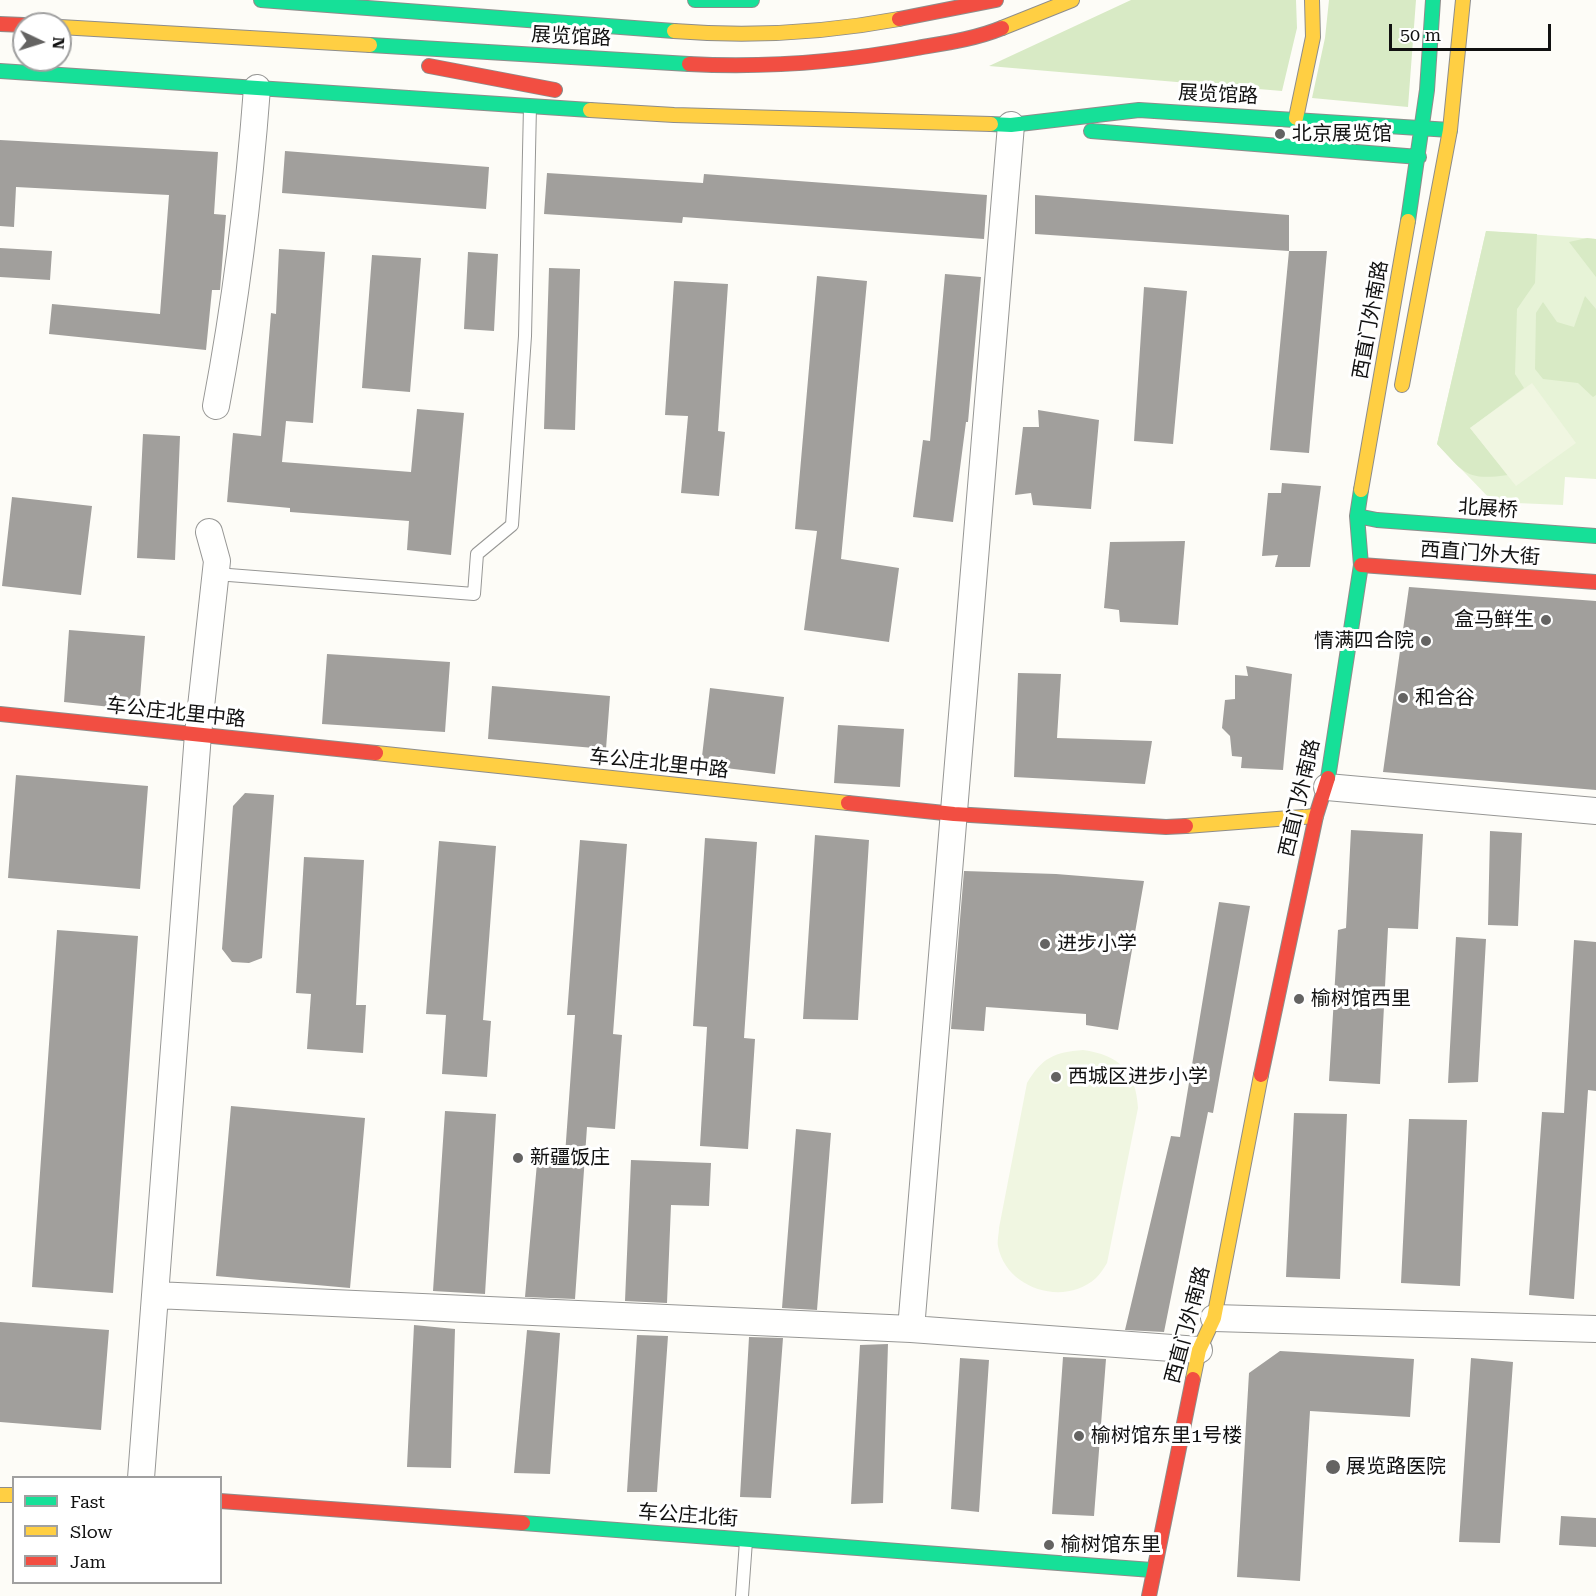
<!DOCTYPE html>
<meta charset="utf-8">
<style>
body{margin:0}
#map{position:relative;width:1596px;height:1596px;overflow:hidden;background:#fdfcf7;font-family:"Roboto Serif",serif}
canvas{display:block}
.legend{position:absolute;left:12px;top:1476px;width:210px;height:108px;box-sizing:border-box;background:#fff;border:2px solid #a0a0a0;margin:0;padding:8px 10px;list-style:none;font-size:18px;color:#111}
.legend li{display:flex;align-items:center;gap:12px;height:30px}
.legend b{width:30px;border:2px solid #a0a0a0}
.north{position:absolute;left:12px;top:12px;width:60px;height:60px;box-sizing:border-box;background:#fff;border:2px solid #a0a0a0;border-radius:50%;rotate:94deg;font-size:16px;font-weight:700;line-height:24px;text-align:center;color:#111}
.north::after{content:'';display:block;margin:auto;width:21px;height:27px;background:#646362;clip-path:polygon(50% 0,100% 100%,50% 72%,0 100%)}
.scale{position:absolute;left:1389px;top:24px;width:162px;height:27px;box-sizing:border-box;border:3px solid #111;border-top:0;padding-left:8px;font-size:18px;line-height:21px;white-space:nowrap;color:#111;-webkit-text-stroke:4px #fff;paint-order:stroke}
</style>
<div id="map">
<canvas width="1596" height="1596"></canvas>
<ul class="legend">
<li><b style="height:8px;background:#16e098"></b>Fast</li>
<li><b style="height:8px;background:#ffcf43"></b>Slow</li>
<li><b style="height:8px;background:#f24e42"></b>Jam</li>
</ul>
<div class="north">N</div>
<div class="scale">50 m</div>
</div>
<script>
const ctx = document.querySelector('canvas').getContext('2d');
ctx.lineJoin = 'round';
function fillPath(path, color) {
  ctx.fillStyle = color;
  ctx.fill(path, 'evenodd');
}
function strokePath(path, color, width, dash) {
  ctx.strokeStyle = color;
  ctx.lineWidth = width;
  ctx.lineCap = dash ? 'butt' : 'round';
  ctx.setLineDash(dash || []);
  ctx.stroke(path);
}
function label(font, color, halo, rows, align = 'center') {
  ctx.font = font + ' "Roboto Serif","Noto Sans SC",serif';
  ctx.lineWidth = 6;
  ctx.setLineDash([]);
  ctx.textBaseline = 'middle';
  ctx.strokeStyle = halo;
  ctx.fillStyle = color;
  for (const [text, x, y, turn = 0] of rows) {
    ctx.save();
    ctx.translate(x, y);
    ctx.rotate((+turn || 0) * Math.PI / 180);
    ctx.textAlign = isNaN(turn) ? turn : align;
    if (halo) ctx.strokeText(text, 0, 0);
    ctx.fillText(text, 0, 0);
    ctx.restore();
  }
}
const green = new Path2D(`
 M1486 231 1596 239V479L1565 477 1563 505 1493 502 1437 444Z`);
const forest = new Path2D(`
 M1131 0H1296L1297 28 1282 91 989 66Z
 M1329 0H1416L1408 107 1312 98 1325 38Z
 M1486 231 1537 234 1535 283 1517 309 1515 374 1524 388 1470 428 1508 475C1466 481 1464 473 1437 444Z
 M1587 238 1596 239V277L1569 242Z
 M1585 296 1596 309V395L1593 397 1578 383 1543 379 1535 369 1536 313 1543 302 1557 322 1574 327Z`);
const pitch = new Path2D(`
 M1532 383 1576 443 1516 486 1470 428Z
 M1083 1050C1119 1055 1136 1071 1138 1108L1107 1263C1104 1268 1100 1274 1096 1278 1064 1307 1006 1289 998 1246 997 1241 999 1233 999 1228L1027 1083C1042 1058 1054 1052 1083 1050Z`);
const building = new Path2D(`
 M0 140 218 152 214 214 226 215 220 290H212L206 350 49 334 52 304 160 314 169 195 16 187 14 227 0 226Z
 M285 151 489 167 486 209 282 193Z
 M547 173 703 183 704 174 987 195 984 239 683 217 682 223 544 214Z
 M1035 195 1289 215V251L1035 234Z
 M0 248 52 251 50 280 0 277Z
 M279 249 325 252 313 423 286 421 282 462 411 472 417 409 464 413 451 555 407 550 409 521 290 512V508L227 502 233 433 261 436 271 313 276 314Z
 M1289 251H1327L1309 453 1270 450Z
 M468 252 498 254 494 331 464 329Z
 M372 255 421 258 410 392 362 388Z
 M549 268 580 269 575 430 544 429Z
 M945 274 981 277 968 422H966L953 522 913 517 923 440 930 441Z
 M817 276 867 281 841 559 899 568 889 642 804 630 817 531 795 529Z
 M674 281 728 284 718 431 725 432 719 496 681 493 688 416 665 415Z
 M1144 287 1187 291 1173 444 1134 441Z
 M1038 410 1099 420 1091 509 1033 505 1031 493 1015 495 1023 427H1039Z
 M143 434 180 436 175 560 137 558Z
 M1282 483 1321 486 1310 567H1275L1278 555 1262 556 1268 493H1281Z
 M12 497 92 506 81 595 2 586Z
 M1185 541 1178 625 1120 622 1119 610 1104 608 1110 542Z
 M1409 587 1596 601V790L1383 772Z
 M69 630 145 636 139 710 64 702Z
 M327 654 450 662 445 732 322 724Z
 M1246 666 1292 674 1283 770 1241 768 1242 757 1232 756 1230 736 1222 728 1225 700 1235 699V675L1248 676Z
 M1018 673 1061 674 1057 738 1152 741 1145 784 1014 777Z
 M492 686 610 696 606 749 488 739Z
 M710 688 784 697 775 774 701 765Z
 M838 725 904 729 900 787 834 783Z
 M16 775 148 786 140 889 8 878Z
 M245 793 274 795 262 958 249 963 232 962 222 949 233 806Z
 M1351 830 1423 834 1418 929 1388 928 1380 1084 1329 1081 1338 930 1346 928Z
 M1490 831 1522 833 1518 926 1488 925Z
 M815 835 869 840 858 1020 803 1019Z
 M705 838 757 842 744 1038 755 1039 748 1149 700 1146 707 1027 693 1026Z
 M580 840 627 844 613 1034 622 1035 615 1129 587 1127 575 1299 525 1297 538 1152 565 1155 575 1015H567Z
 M439 841 496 846 483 1020 491 1021 487 1077 442 1074 446 1015 426 1014Z
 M304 857 364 860 356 1005H366L363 1053 307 1049 311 994 296 993Z
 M964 871 1056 874 1144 881 1118 1030 1086 1025V1014L986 1007 984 1031 951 1029Z
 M1219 902 1250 906 1213 1113 1208 1112 1164 1332 1125 1330 1171 1136 1180 1137Z
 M57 930 138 936 113 1293 32 1287Z
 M1456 937 1486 939 1478 1082 1448 1083Z
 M1574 940 1596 942V1091L1588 1090 1574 1299 1529 1295 1542 1112 1564 1113Z
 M231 1106 365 1118 350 1288 216 1276Z
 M445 1111 496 1114 485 1294 433 1291Z
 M1294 1113 1347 1114 1340 1279 1286 1277Z
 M1409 1119 1467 1120 1460 1286 1401 1283Z
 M796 1129 831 1133 817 1310 782 1308Z
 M631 1160 711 1163 709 1206 671 1205 667 1303 625 1301Z
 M0 1322 109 1330 101 1430 0 1422Z
 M414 1325 455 1329 451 1468 407 1467Z
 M527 1330 560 1333 550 1474 514 1473Z
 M637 1335 668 1336 657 1492H627Z
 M749 1337 783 1338 771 1498 740 1497Z
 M888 1344 883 1503 851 1504 860 1345Z
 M1280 1351 1414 1359 1410 1417 1310 1411 1300 1581 1237 1577 1249 1373Z
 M1063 1357 1106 1359 1094 1516 1052 1514Z
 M960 1358 989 1360 979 1512 951 1509Z
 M1471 1358 1513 1362 1500 1543 1459 1542Z
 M1561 1516 1596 1518V1547L1559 1545Z`);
const lane = new Path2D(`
 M216 574 474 594 477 554 512 525 525 336 530 106
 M742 1596 746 1541`);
const street = new Path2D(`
 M216 406C236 301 249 195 257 88
 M1327 787 1596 811
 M155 1295 911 1329 1199 1350
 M1214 1318 1596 1329
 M911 1329 1011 125
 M141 1478 198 734 217 561 209 532`);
const fast = new Path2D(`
 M261 0 674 31
 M695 0H752
 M370 45 689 64
 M0 71 590 110
 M991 124 1011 125 1139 110 1450 130
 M1091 131 1419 157
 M1408 221 1427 90 1433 0
 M1357 516 1377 520 1596 536
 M1328 778 1361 565 1357 516 1361 490
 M523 1523 1152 1570`);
const slow = new Path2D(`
 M60 27 370 45
 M1002 28 1072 0
 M674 31C749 37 824 33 899 19
 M590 110 674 115 991 124
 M1296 118 1313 37 1312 0
 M1402 385 1450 130 1463 0
 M1361 490 1408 221
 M376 753 848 803
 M1186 826 1316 816
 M1193 1379 1199 1350 1214 1318 1261 1075
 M0 1495H14`);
const jam = new Path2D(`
 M899 19 996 0
 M0 24 24 25
 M689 64C766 68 842 62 917 48 946 43 975 39 1002 28
 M429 66 555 90
 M1361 565 1596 582
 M0 714 376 753
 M848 803 954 814 1166 827 1186 826
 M1261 1075 1316 816 1328 778
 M220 1501 523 1523
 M1149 1596 1193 1379`);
const markers = [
 [1280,134,6,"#646362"],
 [1546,620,6,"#646362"],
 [1426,641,6,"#646362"],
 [1403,698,6,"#646362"],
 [1045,944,6,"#646362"],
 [1299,999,6,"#646362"],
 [1056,1077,6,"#646362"],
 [518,1158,6,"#646362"],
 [1079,1436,6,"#646362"],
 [1333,1467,8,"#646362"],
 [1049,1545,6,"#646362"]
];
const streetNames = [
 ["展览馆路",571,37,3],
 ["展览馆路",1218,95,3],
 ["西直门外南路",1371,320,-80],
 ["北展桥",1488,509,4],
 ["西直门外大街",1480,554,4],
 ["车公庄北里中路",176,713,6],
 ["车公庄北里中路",659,764,6],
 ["西直门外南路",1300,798,-77],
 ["西直门外南路",1188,1325,-75],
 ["车公庄北街",688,1516,4]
];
const poiNames = [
 ["北京展览馆",1292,134],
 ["盒马鲜生",1534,620,"right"],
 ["情满四合院",1414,641,"right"],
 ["和合谷",1415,698],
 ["进步小学",1057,944],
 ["榆树馆西里",1311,999],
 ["西城区进步小学",1068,1077],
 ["新疆饭庄",530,1158],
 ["榆树馆东里1号楼",1091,1436],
 ["展览路医院",1346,1467],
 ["榆树馆东里",1061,1545]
];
fillPath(green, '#e7f3d7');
fillPath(forest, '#d8eac5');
fillPath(pitch, '#f0f6e1');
fillPath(building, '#a19f9c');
strokePath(lane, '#979795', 14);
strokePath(street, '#979795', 28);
strokePath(fast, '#8e8d8b', 16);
strokePath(slow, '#8e8d8b', 16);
strokePath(jam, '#8e8d8b', 16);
strokePath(lane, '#fffffe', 12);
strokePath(street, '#fffffe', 26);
strokePath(fast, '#16e098', 14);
strokePath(slow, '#ffcf43', 14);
strokePath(jam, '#f24e42', 14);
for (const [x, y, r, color] of markers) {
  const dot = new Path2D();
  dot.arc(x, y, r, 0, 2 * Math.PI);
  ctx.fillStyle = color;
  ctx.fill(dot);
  strokePath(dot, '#fff', 2);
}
label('20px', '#111', '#fff', streetNames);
label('20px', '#111', '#fff', poiNames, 'left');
</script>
